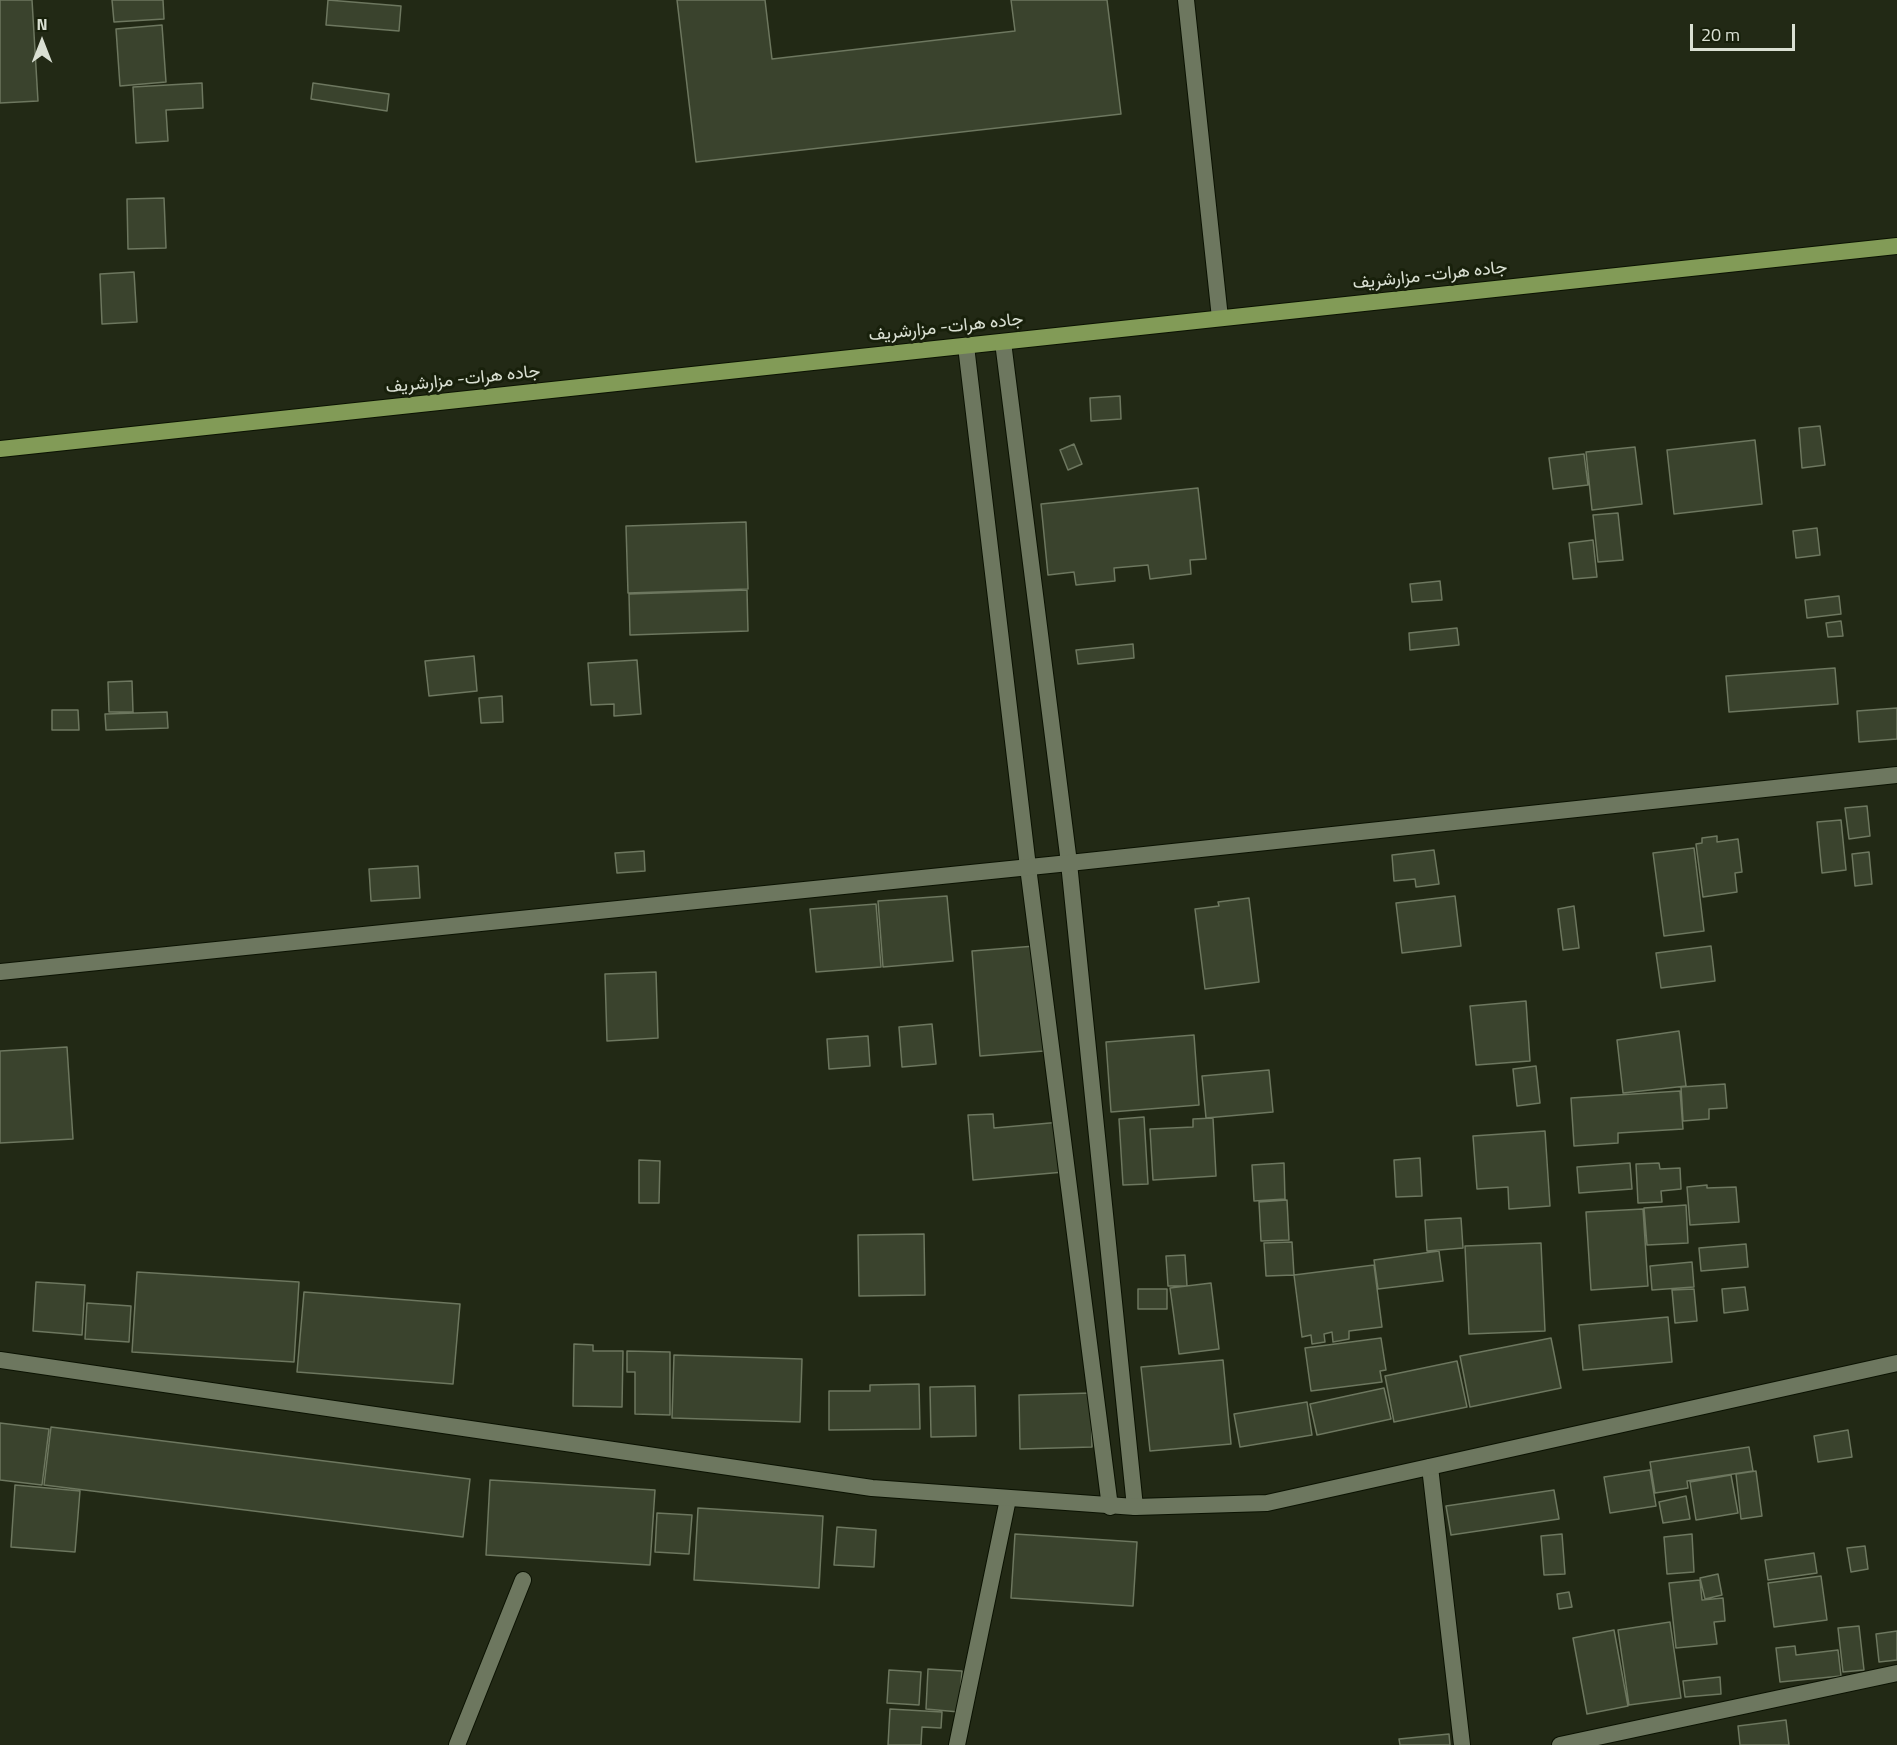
<!DOCTYPE html>
<meta charset="utf-8">
<style>
body{margin:0}
#map{position:relative;width:1897px;height:1745px;overflow:hidden;background:#222915;font-family:"Titillium Web",sans-serif}
canvas{display:block}
.north{position:absolute;left:12px;top:12px;width:60px;height:60px;-webkit-text-stroke:4px #18200b;paint-order:stroke;rotate:0deg;font-size:16px;font-weight:700;line-height:24px;text-align:center;color:#dae0d3}
.north::after{content:'';display:block;margin:auto;width:21px;height:27px;background:#dae0d3;clip-path:polygon(50% 0,100% 100%,50% 72%,0 100%)}
.scale{position:absolute;left:1690px;top:24px;width:105px;height:27px;box-sizing:border-box;border:3px solid #dae0d3;border-top:0;padding-left:8px;font-size:18px;line-height:21px;white-space:nowrap;color:#dae0d3;-webkit-text-stroke:4px #18200b;paint-order:stroke}
</style>
<div id="map">
<canvas width="1897" height="1745"></canvas>
<div class="north">N</div>
<div class="scale">20 m</div>
</div>
<script>
const ctx = document.querySelector('canvas').getContext('2d');
ctx.lineJoin = 'round';
function fillPath(path, color) {
  ctx.fillStyle = color;
  ctx.fill(path, 'evenodd');
}
function strokePath(path, color, width, dash) {
  ctx.strokeStyle = color;
  ctx.lineWidth = width;
  ctx.lineCap = dash ? 'butt' : 'round';
  ctx.setLineDash(dash || []);
  ctx.stroke(path);
}
function label(font, color, halo, rows, align = 'center') {
  ctx.font = font + ' "Titillium Web",Vazirmatn,sans-serif';
  ctx.lineWidth = 6;
  ctx.setLineDash([]);
  ctx.textBaseline = 'middle';
  ctx.strokeStyle = halo;
  ctx.fillStyle = color;
  for (const [text, x, y, turn = 0] of rows) {
    ctx.save();
    ctx.translate(x, y);
    ctx.rotate((+turn || 0) * Math.PI / 180);
    ctx.textAlign = isNaN(turn) ? turn : align;
    if (halo) ctx.strokeText(text, 0, 0);
    ctx.fillText(text, 0, 0);
    ctx.restore();
  }
}
const building = new Path2D(`
 M0 0H32L38 101 0 103Z
 M112 0H163L164 19 114 22Z
 M328 0 401 6 399 31 326 25Z
 M677 0H765L772 59 1015 31 1011 0H1107L1121 114 696 162Z
 M162 25 166 82 120 86 116 29Z
 M202 83 203 108 166 110 168 141 136 143 133 87Z
 M313 83 389 94 387 111 311 99Z
 M164 198 166 248 128 249 127 199Z
 M134 272 137 322 102 324 100 274Z
 M1120 396 1121 419 1091 421 1090 398Z
 M1820 426 1825 465 1802 468 1799 428Z
 M1755 440 1762 504 1674 514 1667 450Z
 M1074 444 1082 464 1068 470 1060 450Z
 M1635 447 1642 504 1592 510 1586 452Z
 M1584 454 1588 485 1553 489 1549 458Z
 M1198 488 1206 559 1190 560 1191 574 1150 579 1148 565 1114 568 1115 581 1076 585 1074 572 1048 575 1041 504Z
 M1618 513 1623 560 1598 562 1593 515Z
 M746 522 748 589 628 593 626 526Z
 M1817 528 1820 555 1796 558 1793 531Z
 M1593 540 1597 577 1573 579 1569 543Z
 M1440 581 1442 600 1412 602 1410 584Z
 M747 590 748 631 630 635 629 594Z
 M1839 596 1841 614 1807 618 1805 600Z
 M1841 621 1843 636 1828 637 1826 623Z
 M1457 628 1459 645 1410 650 1409 633Z
 M1133 644 1134 658 1078 664 1076 650Z
 M474 656 477 691 429 696 425 661Z
 M637 660 641 714 614 716V704L591 705 588 663Z
 M1835 668 1838 704 1729 712 1726 676Z
 M132 681 133 712H109L108 682Z
 M502 696 503 722 481 723 479 698Z
 M1897 708V739L1859 742 1857 711Z
 M52 710H78L79 730H52Z
 M167 712 168 728 106 730 105 714Z
 M1867 806 1870 836 1849 839 1845 808Z
 M1841 820 1846 870 1822 873 1817 822Z
 M1717 836V842L1738 839 1742 872 1735 873 1737 892 1703 897 1696 844 1702 843V838Z
 M1694 848 1704 931 1664 936 1653 853Z
 M1434 850 1439 884 1416 887 1415 879 1394 881 1392 855Z
 M644 851 645 871 617 873 615 853Z
 M1869 852 1872 884 1855 886 1852 854Z
 M418 866 420 898 371 901 369 869Z
 M947 896 953 961 883 967 878 901Z
 M1455 896 1461 946 1402 953 1396 903Z
 M1249 898 1259 982 1205 989 1195 909 1219 906 1218 902Z
 M876 904 881 967 816 972 810 909Z
 M1574 906 1579 948 1563 950 1558 909Z
 M1035 946 1044 1051 980 1056 972 951Z
 M1711 946 1715 981 1661 988 1656 953Z
 M656 972 658 1038 607 1041 605 974Z
 M1526 1001 1530 1061 1476 1065 1470 1006Z
 M932 1024 936 1064 902 1067 899 1027Z
 M1679 1031 1686 1086 1623 1093 1617 1040Z
 M1194 1035 1199 1105 1111 1112 1106 1042Z
 M868 1036 870 1066 829 1069 827 1039Z
 M67 1047 73 1139 0 1143V1051Z
 M1536 1066 1540 1103 1517 1106 1513 1069Z
 M1269 1070 1273 1112 1206 1118 1202 1076Z
 M1725 1084 1727 1108 1709 1109V1119L1683 1121 1681 1087Z
 M1680 1091 1683 1129 1618 1133V1143L1574 1146 1571 1098Z
 M993 1114 994 1128 1061 1122 1064 1172 973 1180 968 1115Z
 M1144 1117 1148 1184 1123 1185 1119 1119Z
 M1213 1118 1216 1176 1153 1180 1150 1129 1193 1127V1119Z
 M1545 1131 1550 1206 1509 1209 1508 1187 1477 1189 1473 1136Z
 M1420 1158 1422 1196 1396 1197 1394 1160Z
 M639 1160 660 1161 659 1203H639Z
 M1284 1163 1285 1199 1254 1201 1252 1165Z
 M1630 1163 1632 1189 1579 1193 1577 1167Z
 M1659 1163 1660 1169 1680 1168 1681 1189 1661 1191 1662 1202 1638 1203 1636 1164Z
 M1707 1185V1188L1736 1187 1739 1222 1690 1225 1687 1187Z
 M1287 1200 1289 1240 1261 1241 1259 1202Z
 M1686 1205 1688 1243 1647 1245 1644 1208Z
 M1643 1209 1648 1286 1591 1290 1586 1212Z
 M1461 1218 1463 1248 1427 1251 1425 1220Z
 M924 1234 925 1295 859 1296 858 1235Z
 M1292 1242 1294 1275 1266 1276 1264 1243Z
 M1541 1243 1545 1331 1469 1334 1465 1246Z
 M1746 1244 1748 1267 1701 1271 1699 1248Z
 M1439 1251 1443 1281 1378 1289 1374 1260Z
 M1185 1255 1187 1286H1168L1166 1256Z
 M1692 1262 1694 1287 1652 1290 1650 1266Z
 M1374 1265 1382 1327 1349 1331V1339L1333 1342 1332 1332 1324 1334 1325 1342 1312 1344 1311 1335 1302 1337 1294 1275Z
 M137 1272 299 1282 294 1362 132 1352Z
 M36 1282 85 1285 82 1335 33 1331Z
 M1211 1283 1219 1349 1179 1354 1170 1288Z
 M1745 1287 1748 1310 1724 1313 1722 1289Z
 M1138 1289H1167V1309H1138Z
 M1694 1289 1697 1321 1675 1323 1672 1290Z
 M304 1292 460 1304 453 1384 297 1372Z
 M87 1303 131 1306 129 1342 85 1339Z
 M1668 1317 1672 1362 1583 1370 1579 1325Z
 M1381 1338 1386 1370 1380 1371 1382 1382 1311 1391 1305 1348Z
 M1551 1338 1561 1388 1470 1407 1460 1356Z
 M574 1344 593 1345V1351H623L622 1407 573 1406Z
 M627 1351 670 1352V1415L635 1414V1372H627Z
 M674 1355 802 1359 800 1422 672 1418Z
 M1223 1360 1231 1444 1150 1451 1141 1367Z
 M1457 1361 1467 1407 1394 1422 1385 1376Z
 M919 1384 920 1429 829 1430V1391H870V1385Z
 M975 1386 976 1436 931 1437 930 1387Z
 M1384 1388 1391 1419 1317 1435 1310 1404Z
 M1091 1393 1092 1447 1020 1449 1019 1395Z
 M1307 1402 1312 1435 1240 1447 1234 1414Z
 M0 1423 49 1429 42 1485 0 1480Z
 M51 1427 470 1479 463 1537 44 1485Z
 M1848 1430 1852 1457 1818 1462 1814 1436Z
 M1749 1447 1753 1471 1687 1481 1688 1488 1655 1493 1650 1462Z
 M1650 1470 1656 1506 1610 1513 1604 1477Z
 M1756 1471 1762 1516 1741 1519 1736 1474Z
 M1731 1475 1738 1513 1696 1520 1690 1482Z
 M490 1480 655 1490 650 1565 486 1555Z
 M15 1485 80 1491 75 1552 11 1547Z
 M1554 1490 1559 1519 1451 1535 1446 1506Z
 M1686 1496 1690 1519 1663 1523 1659 1502Z
 M698 1508 823 1516 819 1588 694 1580Z
 M657 1513 692 1515 689 1554 655 1552Z
 M837 1527 876 1530 874 1567 834 1565Z
 M1015 1534 1137 1542 1133 1606 1011 1598Z
 M1562 1534 1565 1574 1544 1575 1541 1536Z
 M1692 1534 1694 1572 1667 1574 1664 1537Z
 M1865 1546 1868 1569 1851 1572 1847 1548Z
 M1814 1553 1817 1573 1768 1580 1765 1560Z
 M1718 1574 1722 1595 1705 1599 1700 1578Z
 M1821 1576 1827 1620 1774 1627 1768 1583Z
 M1700 1580 1702 1600 1723 1598 1725 1621 1714 1622 1717 1644 1676 1648 1669 1583Z
 M1569 1592 1572 1607 1559 1609 1557 1594Z
 M1670 1622 1681 1698 1629 1705 1618 1630Z
 M1859 1626 1864 1670 1843 1672 1838 1628Z
 M1614 1630 1628 1706 1587 1714 1573 1638Z
 M1897 1631V1660L1879 1662 1876 1634Z
 M1795 1646 1796 1655 1838 1650 1841 1676 1780 1682 1776 1648Z
 M928 1669 962 1671 959 1712 926 1709Z
 M889 1670 921 1672 919 1705 887 1703Z
 M1720 1677 1721 1694 1685 1697 1683 1681Z
 M890 1709 942 1712 941 1728 922 1727 921 1745H888Z
 M1786 1720 1789 1745H1740L1738 1726Z
 M1449 1734 1450 1745H1400L1399 1739Z`);
const service = new Path2D(`
 M1003 342 1069 863 1135 1507
 M966 346 1028 867 1110 1507
 M457 1745 523 1580`);
const minor = new Path2D(`
 M1186 0 1220 318
 M0 972 1069 863 1897 775
 M1430 1467 1462 1745
 M957 1745 1008 1499
 M1560 1745 1897 1673`);
const tertiary = new Path2D(`
 M0 1360 872 1488 1135 1507 1267 1503 1897 1363`);
const trunk = new Path2D(`
 M0 449 1897 246`);
const streetNames = [
 ["جاده هرات- مزارشریف",1430,276,-6],
 ["جاده هرات- مزارشریف",946,328,-6],
 ["جاده هرات- مزارشریف",463,380,-6]
];
fillPath(building, '#3a432d');
strokePath(building, '#6d775f', 1.5);
strokePath(service, '#0b1202', 18);
strokePath(minor, '#0b1202', 18);
strokePath(tertiary, '#0b1202', 18);
strokePath(trunk, '#0b1202', 18);
strokePath(service, '#6d775f', 16);
strokePath(minor, '#6d775f', 16);
strokePath(tertiary, '#6d775f', 16);
strokePath(trunk, '#829b57', 16);
label('18px', '#dae0d3', '#18200b', streetNames);
</script>
